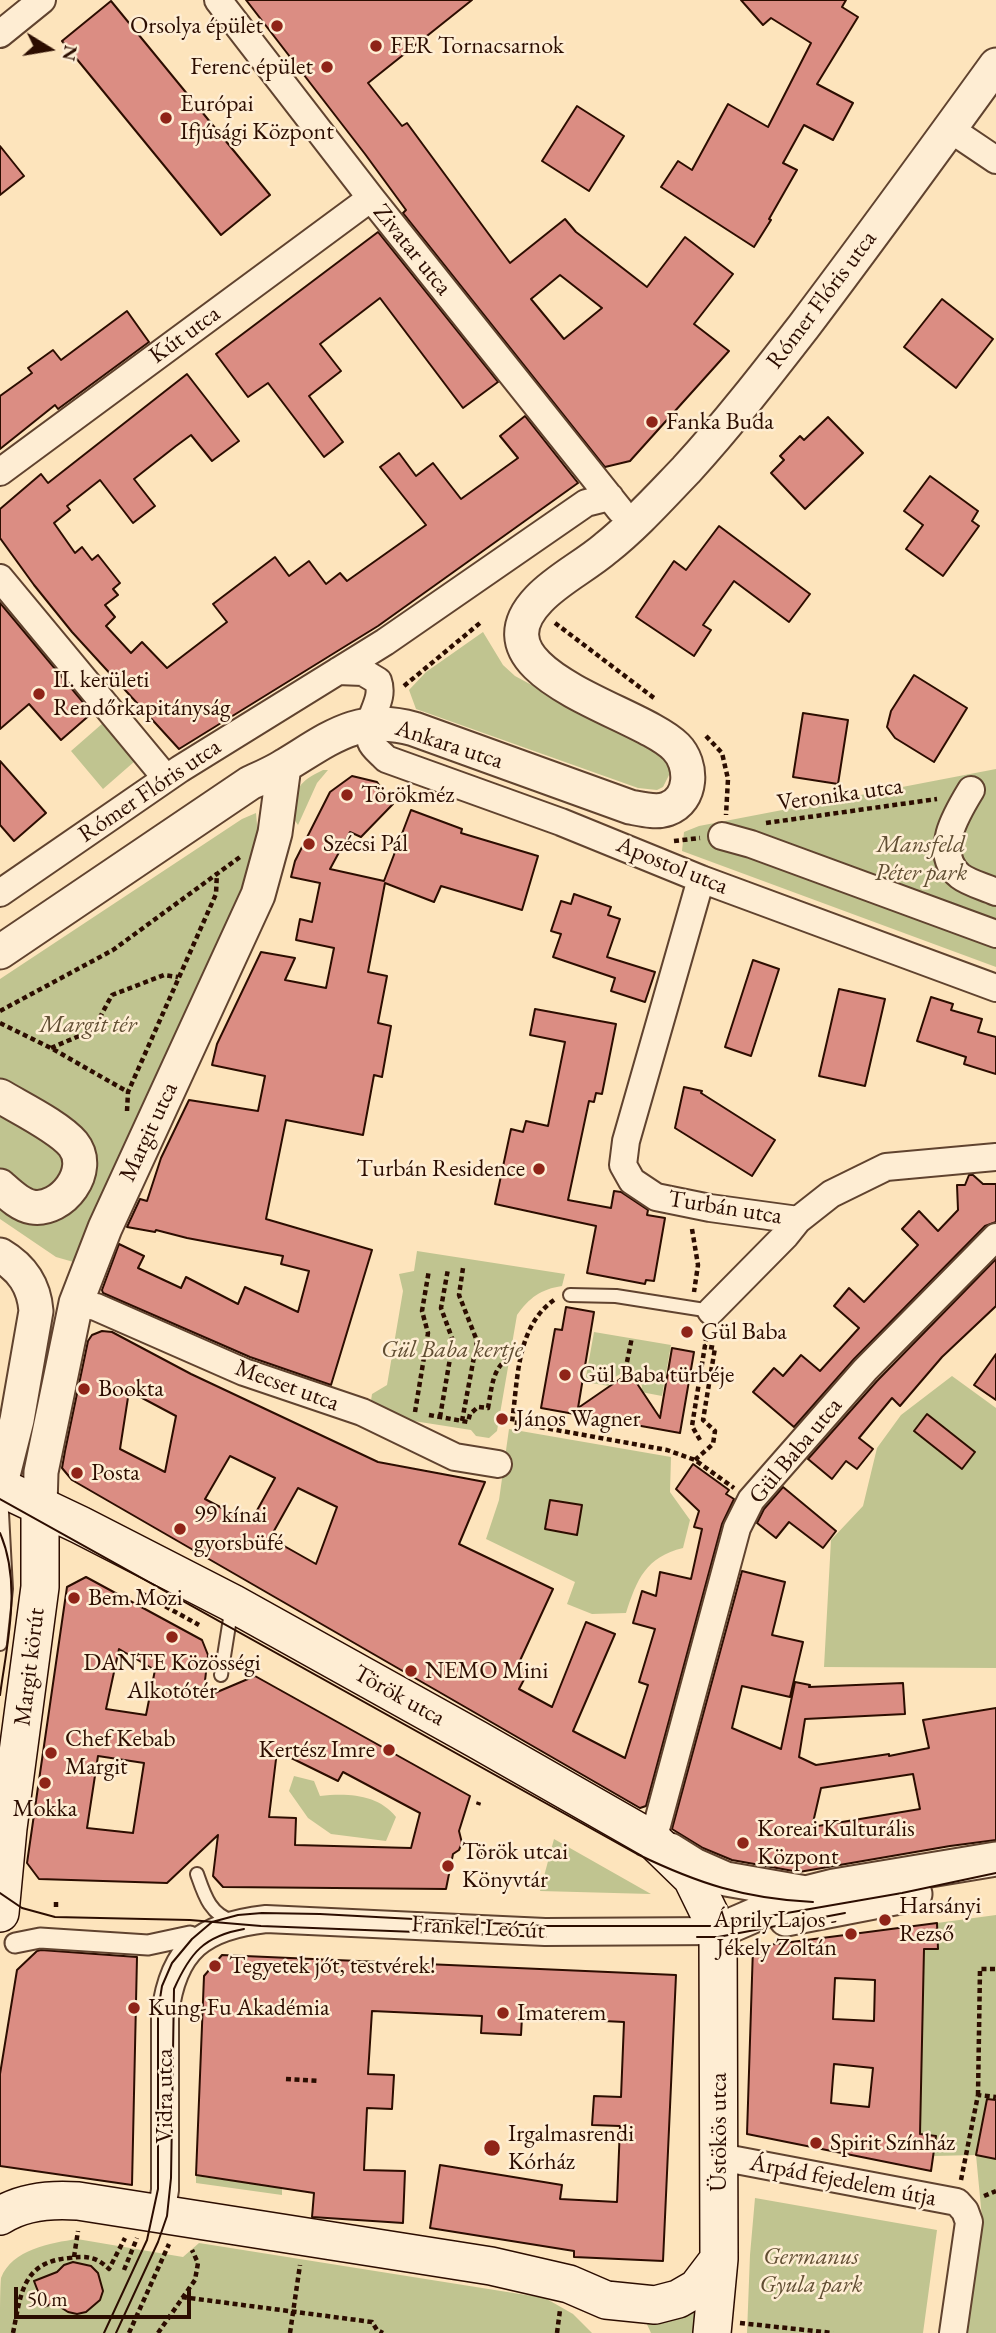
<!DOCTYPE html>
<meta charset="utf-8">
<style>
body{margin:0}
#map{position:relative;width:996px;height:2333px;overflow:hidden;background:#fde4bc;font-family:"EB Garamond",serif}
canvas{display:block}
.north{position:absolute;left:14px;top:14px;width:70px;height:70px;-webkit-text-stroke:5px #feedd3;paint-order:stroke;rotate:101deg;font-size:19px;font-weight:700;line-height:28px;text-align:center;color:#2c0d00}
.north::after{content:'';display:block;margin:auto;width:24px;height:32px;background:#2c0d00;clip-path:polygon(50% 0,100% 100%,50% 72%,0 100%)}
.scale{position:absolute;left:14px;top:2287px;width:177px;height:32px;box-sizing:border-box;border:4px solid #2c0d00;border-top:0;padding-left:9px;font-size:21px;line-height:24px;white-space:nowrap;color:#2c0d00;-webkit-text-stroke:5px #feedd3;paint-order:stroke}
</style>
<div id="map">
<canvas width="996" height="2333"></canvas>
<div class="north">N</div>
<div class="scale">50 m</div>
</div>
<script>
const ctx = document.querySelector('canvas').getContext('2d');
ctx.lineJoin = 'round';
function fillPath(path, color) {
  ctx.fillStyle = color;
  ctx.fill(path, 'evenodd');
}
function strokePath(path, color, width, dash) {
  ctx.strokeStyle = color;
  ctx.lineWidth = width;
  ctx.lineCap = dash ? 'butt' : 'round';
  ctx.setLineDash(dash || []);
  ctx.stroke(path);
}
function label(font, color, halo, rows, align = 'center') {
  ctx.font = font + ' "EB Garamond",serif';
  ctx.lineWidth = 5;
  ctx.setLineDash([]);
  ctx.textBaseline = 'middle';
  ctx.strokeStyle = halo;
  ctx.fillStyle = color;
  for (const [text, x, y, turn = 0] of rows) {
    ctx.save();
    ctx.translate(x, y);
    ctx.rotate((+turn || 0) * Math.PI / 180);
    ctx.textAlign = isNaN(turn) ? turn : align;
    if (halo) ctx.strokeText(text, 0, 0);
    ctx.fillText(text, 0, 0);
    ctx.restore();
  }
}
const green = new Path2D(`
 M483 632 503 665 515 676 541 690 625 726 669 759V775L663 787 657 790 638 788 416 709 409 690 426 672Z
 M103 723 135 761 103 789 71 751Z
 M996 769V967L682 851 684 832 699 826Z
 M323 770H328L317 783 298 825 291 815C296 788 298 782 323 770Z
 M256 813 259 847 253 876 77 1263 56 1257 0 1219V979L242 819Z
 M417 1251 565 1274 562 1286C541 1289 529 1298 517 1315L497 1431 489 1438 476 1436 471 1430 369 1414 372 1394 387 1385 403 1291 399 1274 414 1271Z
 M594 1332 671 1345 662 1396 641 1392 642 1386 635 1375 622 1373 610 1380 609 1386 585 1382Z
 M952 1376 996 1408V1668L824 1667 831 1540 863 1506 877 1448 901 1415Z
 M509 1429 671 1457 670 1492 690 1520 683 1548C646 1557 637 1579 626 1613L592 1614 567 1604 575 1582 486 1539 499 1500Z
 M294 1776 314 1781 320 1796C347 1793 378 1794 396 1817L386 1841 331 1834 308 1818 289 1791Z
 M554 1839 651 1894 540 1891Z
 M996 1915V2118L984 2116 976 2154 996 2159V2333H966L982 2218 976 2155 933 2156 936 2136 920 2134 924 1949H938L937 1923Z
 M196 2176 282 2188V2195L196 2183Z
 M755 2198 937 2230 923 2333H747L750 2255Z
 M77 2239 183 2257 199 2243 545 2298 573 2314 592 2333H0C0 2319 0 2289 1 2278 12 2249 51 2243 77 2239Z
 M695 2296 699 2333H651L645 2320Z`);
const building = new Path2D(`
 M246 0H472L368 83 402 126 407 123 510 263 565 219 576 232 647 287 685 237 733 274 694 324 729 351 630 461 605 467 403 213 406 210 365 154ZM560 275 602 308 564 339 531 299Z
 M741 0H846L842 7 858 17 817 84 853 103 833 140 804 125 783 163 797 170 769 219 771 220 754 247 661 187 678 161 692 170 728 104 768 127 811 43 771 18 763 25Z
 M111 1 270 195 221 235 62 41Z
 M577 106 624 136 589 191 542 161Z
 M0 146 24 176 0 195Z
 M378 232 498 382 463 408 380 298 320 344 341 371 309 396 343 442 324 457 268 383 248 397 216 354Z
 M942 299 993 339 956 388 904 347Z
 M127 311 149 342 58 409 55 405 0 449V396L32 373 28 368 53 350 61 360Z
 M187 374 239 441 212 461 191 435 176 446 134 479 155 506 133 523 100 480 67 506 70 510 54 523 75 553 82 547 92 560 98 555 120 583 113 589 118 595 105 605 115 617 106 626 131 653 142 642 167 668 227 622 213 604 275 557 289 576 309 561 326 584 340 573 347 581 426 525 380 467 399 453 416 476 433 463 461 499 518 458 500 436 525 416 578 483 378 626 179 749 72 632 34 585 0 538V509L41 474 48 483Z
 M828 417 863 453 805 509 771 473 784 460 780 456 800 436 804 440Z
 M930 476 978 511 972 521 979 526 943 576 906 549 923 525 904 511Z
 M719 526 810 594 789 622 734 581 703 625 711 630 694 656 636 617 674 561 686 570Z
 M0 603 92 713 61 740 29 704 0 729Z
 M914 675 967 708 934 762 895 738 887 727 891 711Z
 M803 713 848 720 838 784 793 777Z
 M0 761 46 813 14 841 0 825Z
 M352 776 377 782 393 804 361 837 350 832 330 869 384 881 411 810 462 829 461 833 538 856 522 910 441 886 434 902 385 883 368 972 387 976 378 1023 391 1026 382 1077 374 1075 363 1135 286 1120 266 1219 372 1250 331 1385 250 1357 103 1293 102 1290 119 1244 144 1256 138 1268 181 1288 186 1277 238 1304 245 1287 298 1312 309 1271 281 1264 283 1256 187 1238 156 1230 155 1232 127 1227 140 1199 147 1201 161 1158 189 1100 258 1111 265 1076 212 1065 217 1044 261 952 295 958 285 980 326 988 334 948 296 940 300 919 312 922 320 883 291 877 295 861 330 792Z
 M574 894 611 907 608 915 620 919 607 957 655 972 645 1002 611 991 615 978 553 957 561 934 551 931 561 901 571 904Z
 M753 960 779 969 751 1056 725 1047Z
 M839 989 885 999 865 1086 819 1076Z
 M931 997 953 1004 951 1010 982 1019 978 1032 996 1037V1074L964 1064 966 1057 917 1041Z
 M535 1009 616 1024 602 1094 596 1093 594 1102 589 1101 568 1200 611 1208 614 1191 621 1192 648 1210 647 1215 665 1218 654 1281 646 1280 645 1284 587 1273 596 1226 495 1204 511 1129 523 1132 526 1121 548 1126 565 1042 530 1035Z
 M684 1087 702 1091 701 1093 775 1140 752 1176 675 1128Z
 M969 1175H973L983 1184H996V1222L985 1226 854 1359 794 1427 753 1392 774 1368 783 1376 801 1355 820 1371 859 1328 834 1306 849 1288 864 1302 918 1245 902 1229 919 1211 938 1231 958 1210 957 1185H965Z
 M996 1259V1306L942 1357 900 1406 892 1398 859 1438 873 1449 857 1469 846 1461 832 1479 808 1459 877 1381Z
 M566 1307 594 1312 578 1408 623 1377 634 1379 660 1418 672 1348 694 1352 680 1433 541 1408 555 1329 562 1330Z
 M102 1331 112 1332 191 1374 378 1462 485 1482 459 1544 553 1589 517 1667 528 1672 519 1689 552 1707 586 1622 615 1634 573 1731 625 1758 648 1685 639 1682 655 1629 633 1623 642 1591 656 1596 660 1572 691 1579 702 1529 694 1527 699 1511 676 1489 693 1464 729 1490 726 1494 734 1499 722 1524 646 1806 640 1808 72 1480 62 1468 65 1451 88 1341 92 1335ZM129 1391 176 1416 165 1472 120 1449ZM230 1456 275 1478 250 1523 205 1499ZM298 1488 337 1507 316 1564 270 1538Z
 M996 1354V1400L974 1385Z
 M927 1414 975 1452 962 1469 914 1431Z
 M783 1487 836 1531 823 1548 789 1522 776 1538 757 1523 764 1509Z
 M550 1500 582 1505 577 1535 545 1529Z
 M742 1571 785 1582 772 1635 803 1642 790 1697 742 1686 732 1728 781 1749 795 1682 810 1685 809 1687 903 1683 905 1714 805 1719 799 1757 816 1765 889 1754V1756L929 1748 923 1720 996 1708V1840L950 1846 799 1872 732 1860 703 1848 672 1829ZM913 1774 920 1809 812 1827 821 1788Z
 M86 1577 202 1640 208 1655 203 1698 255 1676 470 1796 459 1831 462 1843 459 1850 453 1854 446 1889 223 1887 213 1876 218 1835 167 1883 39 1879 27 1863 67 1587ZM119 1649 155 1670 146 1715 106 1709ZM277 1751 338 1781 343 1772 420 1813 411 1848 295 1845 296 1818 269 1817ZM98 1756 144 1763 133 1833 87 1828Z
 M937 1923 938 1949H924L920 2134 936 2136 931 2171 747 2134 753 1947ZM835 1978 875 1980 874 2021 833 2019ZM834 2064 873 2068 869 2107 831 2103Z
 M41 1950 137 1957 132 2185 0 2166V2074L17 1970 37 1951Z
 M222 1955 676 1975 663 2261 574 2257V2251L430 2228 440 2165 562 2185 560 2199 617 2202 620 2126 592 2125 594 2096 621 2097 624 2022 522 2017 521 2035 481 2033 482 2016 372 2011 368 2074 394 2075 392 2109 367 2108 364 2170 405 2171 403 2223 312 2217 314 2193 196 2175 204 1976Z
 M987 2099 996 2100V2159L976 2155Z
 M73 2262 91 2266 98 2273 103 2291 100 2300 86 2312 77 2314 68 2312 54 2303 44 2307 34 2281 57 2272 64 2265Z`);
const path = new Path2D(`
 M555 623 654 698
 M404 686 480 623
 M706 736 722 753 728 779 726 815
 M766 823 937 799
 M674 841 700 838
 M0 1011 113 950 240 857
 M0 1023 51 1048 128 1092
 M51 1048 93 1030 112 995 164 975 178 977
 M127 1111 128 1092 216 894 217 872
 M692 1229 698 1265 694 1292
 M554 1300C516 1327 518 1380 512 1422L667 1450 695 1460 734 1488
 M627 1362 632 1337
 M415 1412 428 1333 422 1311 429 1270
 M429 1415 468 1422 470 1414 478 1407 488 1408C494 1373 493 1367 523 1346
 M440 1417 453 1341 441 1308 448 1269
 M462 1421 477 1341 459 1295 463 1268
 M700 1440 692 1426 707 1333
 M695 1460 713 1444 715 1431 703 1420 715 1348 704 1346
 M143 1594 199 1625
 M478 1805 479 1802
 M480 1852 488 1854
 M56 1902V1909
 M286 2079 319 2081
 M978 2095 980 1969H996
 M961 2180 978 2095 996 2097
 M984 2196 996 2191
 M74 2257 78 2231
 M124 2270 137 2238
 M182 2297 372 2322 377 2330 383 2333
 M740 2323 833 2333
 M13 2333C21 2294 22 2262 69 2258 86 2256 96 2256 109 2269L125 2238
 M129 2333 169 2244
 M158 2333 195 2280 198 2263 192 2250
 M290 2333 300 2265
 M557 2333 560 2310`);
const service = new Path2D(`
 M570 1295 616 1296 711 1311
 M0 1644 6 1589 1 1494
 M221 1675 232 1606
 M197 1874C204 1894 210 1915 233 1921`);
const pedestrian = new Path2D(`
 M15 1943 40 1938 148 1945 190 1936`);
const minor = new Path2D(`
 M218 0 371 198 620 510
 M0 34 42 0
 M950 129 996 160
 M0 472 371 198
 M0 578 166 778
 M338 671 363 672 378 681C386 703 362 720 371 742 373 748 382 754 386 759L561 822 701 879 996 988
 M971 790C957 813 932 853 960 876 969 883 985 887 996 892
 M722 836 751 844 996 934
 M701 879 626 1141 623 1165 632 1181 656 1197 710 1208 798 1220
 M0 893 180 769 385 642 586 503 610 497
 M76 1303 96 1307 244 1372 362 1412 455 1457 498 1464
 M711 1311 786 1235 798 1220 831 1194 886 1167 996 1157
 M653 1840 737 1528 751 1500 865 1370 996 1237
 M720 2157 957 2202 965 2211 969 2222 953 2333
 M161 2215 165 2190V2014C173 1948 203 1926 266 1919L545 1932 718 1931`);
const tertiary = new Path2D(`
 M0 952 250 783C261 778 273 773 284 766 329 739 358 713 414 729L630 807C641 809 656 813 667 809 693 800 693 764 676 747 640 710 467 674 539 599 558 579 585 566 606 548 635 525 660 497 686 470 728 424 766 375 804 326 869 240 933 152 996 65
 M0 1096C20 1108 59 1127 73 1144 94 1170 62 1212 32 1207 20 1205 9 1194 0 1186
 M0 1255C22 1268 34 1285 36 1311L17 1420 0 1487
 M40 1506 41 1472 76 1303 105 1228 258 895 275 833 284 766
 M670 1850 694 1865 726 1879 806 1893
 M786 1919 915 1894
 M718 1931 806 1893 834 1886 996 1859`);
const secondary = new Path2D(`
 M0 1487 80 1525 232 1603 478 1740 653 1840 692 1878 718 1931 719 2259 712 2333
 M0 1913 8 1828 40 1587V1506
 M0 2216C23 2201 51 2199 78 2201L491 2266 569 2284 606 2300 655 2305 678 2299 697 2288 719 2259`);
const tram = new Path2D(`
 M0 1499 637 1854C697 1883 745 1899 813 1902
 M0 1533C22 1584 7 1643 0 1695
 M0 1893 22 1908 55 1917 190 1920 261 1926 546 1937
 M697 1937H718L845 1913
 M104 2333 147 2240 158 2189V2011L162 1986 172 1963 192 1939 212 1922 238 1915 262 1913 320 1914 544 1926H712L902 1893 996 1873
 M116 2333 158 2242 167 2216 171 2178 174 1989C190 1953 204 1936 244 1929`);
const markers = [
 [277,26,7,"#8f2418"],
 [376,46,7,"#8f2418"],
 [327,67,7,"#8f2418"],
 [166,118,7,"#8f2418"],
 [652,422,7,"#8f2418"],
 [39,694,7,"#8f2418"],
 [347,795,7,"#8f2418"],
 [309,844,7,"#8f2418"],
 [539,1169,7,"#8f2418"],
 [687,1332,7,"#8f2418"],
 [565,1375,7,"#8f2418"],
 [84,1389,7,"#8f2418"],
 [502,1419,7,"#8f2418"],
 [77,1473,7,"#8f2418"],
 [180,1529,7,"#8f2418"],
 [74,1598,7,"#8f2418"],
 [172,1637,7,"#8f2418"],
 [411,1671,7,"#8f2418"],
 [389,1750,7,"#8f2418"],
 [51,1753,7,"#8f2418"],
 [45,1783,7,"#8f2418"],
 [743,1843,7,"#8f2418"],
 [448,1866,7,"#8f2418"],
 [885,1920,7,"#8f2418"],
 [851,1934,7,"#8f2418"],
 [215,1966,7,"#8f2418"],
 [134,2008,7,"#8f2418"],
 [503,2013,7,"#8f2418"],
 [816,2143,7,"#8f2418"],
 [492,2148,9,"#8f2418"]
];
const poiNames = [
 ["Orsolya épület",263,26,"right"],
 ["FER Tornacsarnok",390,46],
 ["Ferenc épület",313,67,"right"],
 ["Európai",180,104],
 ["Ifjúsági Központ",180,132],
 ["Fanka Buda",666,422],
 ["II. kerületi",53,680],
 ["Rendőrkapitányság",53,708],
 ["Törökméz",361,795],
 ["Szécsi Pál",323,844],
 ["Turbán Residence",525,1169,"right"],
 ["Gül Baba",701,1332],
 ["Gül Baba türbéje",579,1375],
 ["Bookta",98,1389],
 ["János Wagner",516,1419],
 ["Posta",91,1473],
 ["99 kínai",194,1515],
 ["gyorsbüfé",194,1543],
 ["Bem Mozi",88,1598],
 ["DANTE Közösségi",172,1663,"center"],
 ["Alkotótér",172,1691,"center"],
 ["NEMO Mini",425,1671],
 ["Chef Kebab",65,1739],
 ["Margit",65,1767],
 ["Kertész Imre",375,1750,"right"],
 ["Mokka",45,1809,"center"],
 ["Koreai Kulturális",757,1829],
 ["Központ",757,1857],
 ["Török utcai",462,1852],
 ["Könyvtár",462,1880],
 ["Harsányi",899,1906],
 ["Rezső",899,1934],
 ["Áprily Lajos -",837,1920,"right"],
 ["Jékely Zoltán",837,1948,"right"],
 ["Tegyetek jót, testvérek!",229,1966],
 ["Kung-Fu Akadémia",148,2008],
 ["Imaterem",517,2013],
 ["Irgalmasrendi",508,2134],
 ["Kórház",508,2162],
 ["Spirit Színház",830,2143]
];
const streetNames = [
 ["Zivatar utca",412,250,51],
 ["Rómer Flóris utca",822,300,-53],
 ["Kút utca",185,335,-36],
 ["Ankara utca",449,745,18],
 ["Rómer Flóris utca",150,791,-34],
 ["Veronika utca",840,795,-8],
 ["Apostol utca",672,866,22],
 ["Margit utca",149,1132,-65],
 ["Turbán utca",725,1208,9],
 ["Mecset utca",287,1386,20],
 ["Gül Baba utca",796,1451,-50],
 ["Margit körút",30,1667,-83],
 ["Török utca",399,1696,29],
 ["Frankel Leó út",478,1928,3],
 ["Vidra utca",165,2096,-90],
 ["Üstökös utca",719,2132,-90],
 ["Árpád fejedelem útja",843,2181,11]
];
const parkNames = [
 ["Mansfeld",921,845],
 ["Péter park",921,873],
 ["Margit tér",88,1025],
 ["Gül Baba kertje",452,1350],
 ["Germanus",811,2257],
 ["Gyula park",811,2285]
];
fillPath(green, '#c0c490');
fillPath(building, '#db8d83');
strokePath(building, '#2c0d00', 2);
strokePath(service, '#60432f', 16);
strokePath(pedestrian, '#60432f', 23);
strokePath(minor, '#60432f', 30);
strokePath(tertiary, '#60432f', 37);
strokePath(secondary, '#2c0d00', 40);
strokePath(path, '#2c0d00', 4.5, [5, 3.5]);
strokePath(service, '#feedd3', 12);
strokePath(pedestrian, '#feedd3', 19);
strokePath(minor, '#feedd3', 26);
strokePath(tertiary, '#feedd3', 33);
strokePath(secondary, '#feedd3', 37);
strokePath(tram, '#2c0d00', 2);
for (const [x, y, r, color] of markers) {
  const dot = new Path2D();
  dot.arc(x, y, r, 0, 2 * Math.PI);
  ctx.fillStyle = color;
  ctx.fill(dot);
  strokePath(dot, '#feedd3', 2.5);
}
label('24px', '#2c0d00', '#feedd3', poiNames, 'left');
label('24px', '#2c0d00', '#feedd3', streetNames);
label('italic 24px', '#604d32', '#feedd3', parkNames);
</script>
